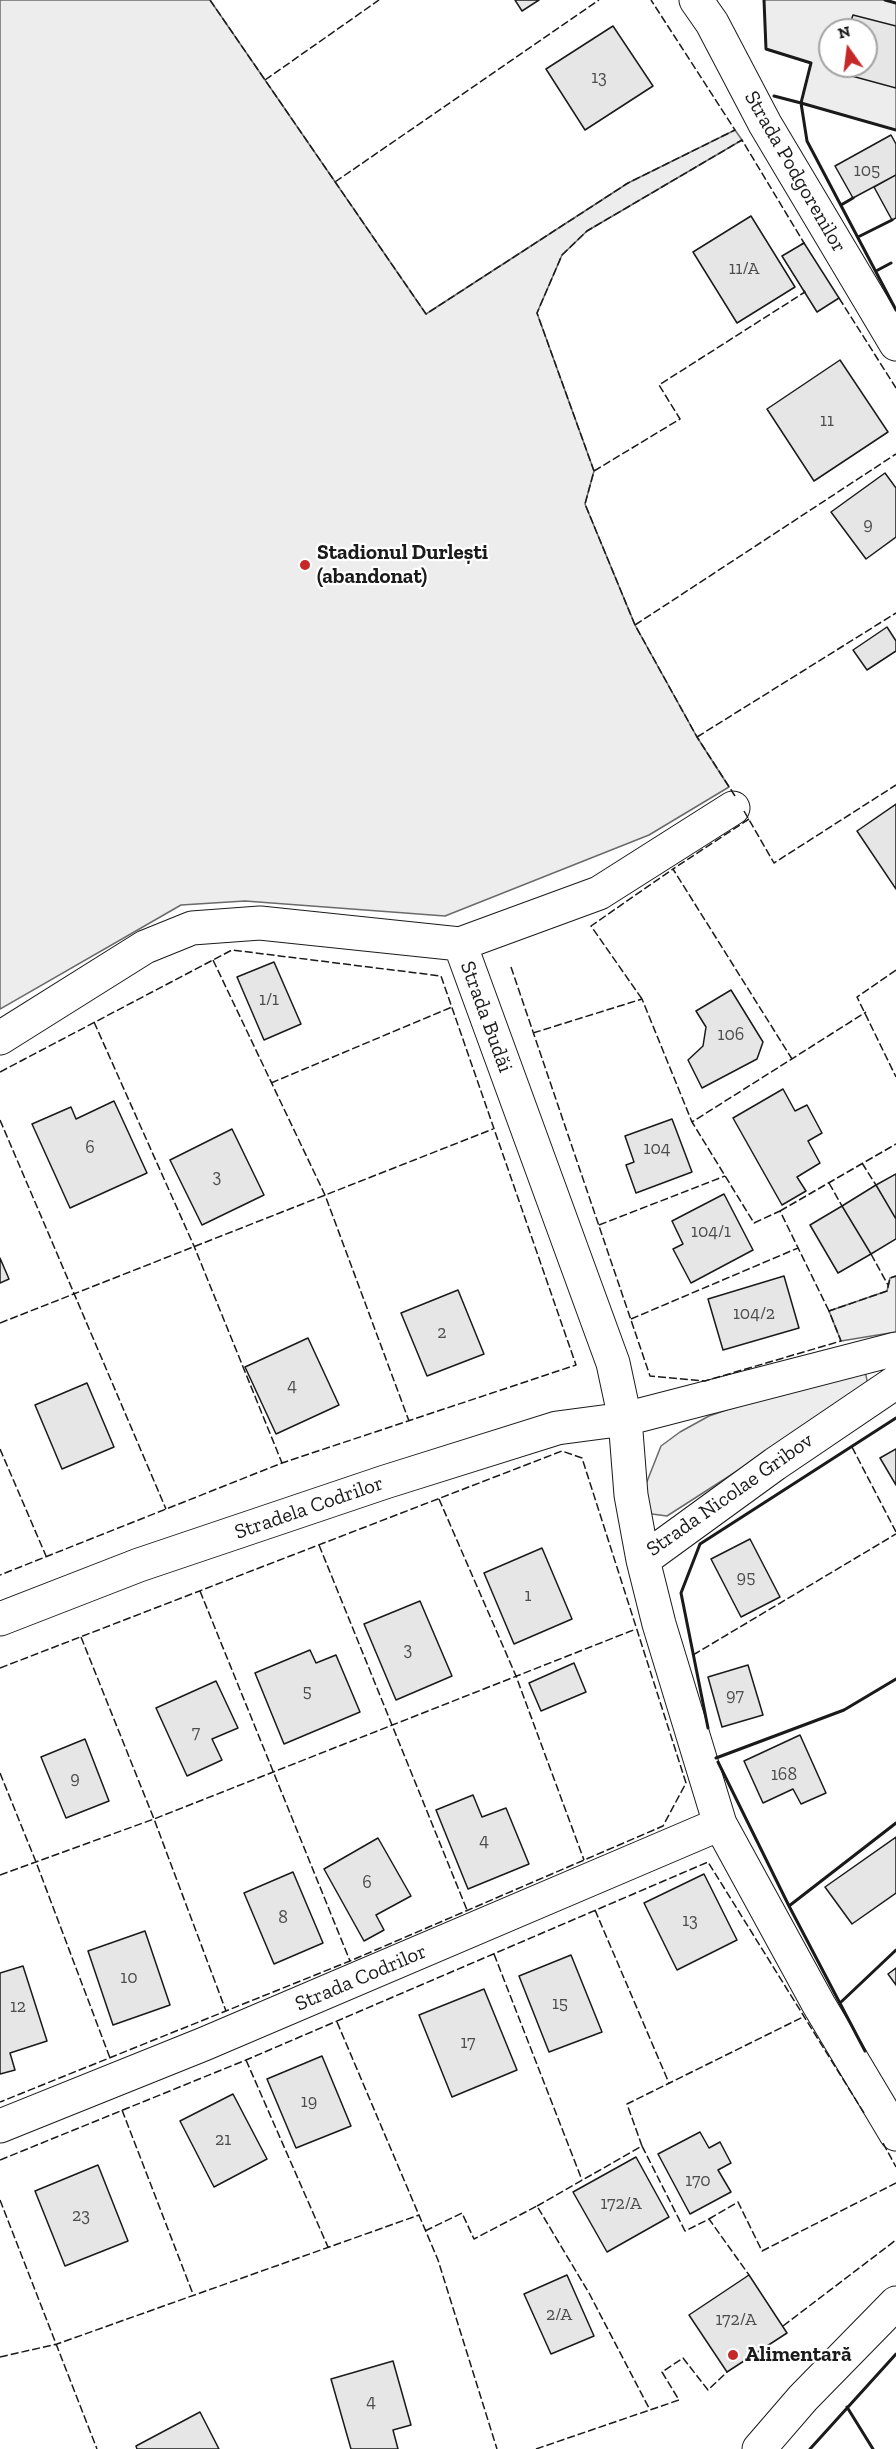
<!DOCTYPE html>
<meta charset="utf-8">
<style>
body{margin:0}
#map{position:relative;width:896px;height:2449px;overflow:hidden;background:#fff;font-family:"Zilla Slab",serif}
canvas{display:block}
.north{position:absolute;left:818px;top:18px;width:60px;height:60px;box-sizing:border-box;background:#fff;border:2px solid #a3a3a3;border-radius:50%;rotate:346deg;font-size:16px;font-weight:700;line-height:24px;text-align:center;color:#1a1a1a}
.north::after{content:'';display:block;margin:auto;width:21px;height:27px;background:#c62828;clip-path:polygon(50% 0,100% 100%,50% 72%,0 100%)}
</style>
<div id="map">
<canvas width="896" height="2449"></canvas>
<div class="north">N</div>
</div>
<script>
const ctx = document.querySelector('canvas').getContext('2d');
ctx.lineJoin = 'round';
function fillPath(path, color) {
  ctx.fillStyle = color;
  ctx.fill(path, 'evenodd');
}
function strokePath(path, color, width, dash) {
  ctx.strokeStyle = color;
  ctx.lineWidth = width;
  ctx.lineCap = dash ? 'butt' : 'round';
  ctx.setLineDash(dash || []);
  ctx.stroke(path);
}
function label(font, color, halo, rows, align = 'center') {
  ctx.font = font + ' "Zilla Slab",serif';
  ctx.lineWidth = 4.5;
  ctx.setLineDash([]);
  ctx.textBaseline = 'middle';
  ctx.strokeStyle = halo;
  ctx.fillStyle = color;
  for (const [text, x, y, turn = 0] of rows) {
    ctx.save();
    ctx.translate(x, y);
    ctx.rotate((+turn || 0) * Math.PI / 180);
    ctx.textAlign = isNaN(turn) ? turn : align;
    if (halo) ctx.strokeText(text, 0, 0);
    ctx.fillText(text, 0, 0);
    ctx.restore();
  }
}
const built = new Path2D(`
 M0 0H210L426 314 628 183 735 130 742 140 587 231 562 255 537 313 594 471 585 504 635 625 697 737 729 787 649 835 445 916 245 901 181 905 0 1009Z
 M764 0H885L896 3V130L801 103 811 63 766 49ZM830 30H866V66H830Z
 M896 1276V1332L841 1341 829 1311 887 1291 890 1278Z
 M860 1372 866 1375 868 1387 667 1516 652 1514 645 1501 646 1484 661 1446 680 1432 709 1416 770 1395Z`);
const building = new Path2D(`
 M515 0H539L522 11Z
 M853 15 896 26V88L837 72 838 66H866V30H848Z
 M613 26 653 86 585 130 546 69Z
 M891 135 896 144V175L853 198 835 166Z
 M896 175V218L892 220 874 187Z
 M751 216 795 287 737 323 693 252Z
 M804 243 839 298 817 312 782 256Z
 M840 360 888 432 814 481 767 409Z
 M885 473 896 488V537L866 559 831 512Z
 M887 627 896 641V651L867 670 853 650Z
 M896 804V889L857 831Z
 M274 962 301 1024 264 1040 237 977Z
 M731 990 763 1042 757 1059 702 1088 688 1060 703 1046 706 1027 696 1011Z
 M783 1089 795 1111 807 1105 822 1133 808 1141 820 1163 797 1177 806 1191 782 1205 733 1118Z
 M114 1101 147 1173 70 1208 32 1124 71 1107 76 1119Z
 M672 1119 692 1172 636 1193 626 1165 634 1162 625 1136Z
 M232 1129 264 1195 202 1225 170 1160Z
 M896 1174V1219L876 1185Z
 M876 1185 896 1219V1239L871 1254 842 1206Z
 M724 1194 753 1250 691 1283 673 1249 683 1244 672 1221Z
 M842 1206 871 1254 838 1273 810 1225Z
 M0 1258 9 1279 0 1283Z
 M784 1276 799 1328 723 1350 708 1299Z
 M458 1290 484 1354 427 1376 401 1313Z
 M308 1338 339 1405 276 1434 245 1367Z
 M87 1383 114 1447 62 1469 35 1405Z
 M896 1449V1485L880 1458Z
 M750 1539 780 1597 741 1617 711 1559Z
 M542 1548 572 1619 514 1644 484 1573Z
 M420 1601 452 1676 396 1700 364 1624Z
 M310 1650 316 1663 336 1655 360 1712 284 1744 255 1673Z
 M574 1663 586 1692 541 1711 529 1683Z
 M748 1665 763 1715 722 1727 708 1677Z
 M216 1681 238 1728 212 1739 222 1760 187 1776 156 1708Z
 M800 1735 826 1793 801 1804 793 1789 763 1803 744 1761Z
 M85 1739 109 1801 66 1818 41 1757Z
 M473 1795 482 1817 506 1808 529 1864 468 1889 436 1810Z
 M896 1837V1893L852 1924 825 1887Z
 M378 1838 411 1896 376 1915 384 1930 364 1941 324 1869Z
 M293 1872 323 1943 274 1964 244 1893Z
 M704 1874 737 1940 677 1970 644 1903Z
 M145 1931 170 2005 113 2025 88 1951Z
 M571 1955 602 2032 549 2052 519 1976Z
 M23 1966 47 2041 10 2053 15 2070 0 2074V1973Z
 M896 1968V1985L888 1974Z
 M484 1989 517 2070 452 2097 419 2015Z
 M322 2056 351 2126 296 2148 267 2079Z
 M233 2094 267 2159 214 2187 180 2121Z
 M700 2132 709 2148 720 2142 731 2163 718 2170 731 2192 690 2214 658 2154Z
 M636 2157 669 2217 607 2252 573 2192Z
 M98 2165 128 2241 65 2266 35 2191Z
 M567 2275 594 2336 551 2354 524 2294Z
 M749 2275 787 2333 727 2372 689 2315Z
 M393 2361 411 2425 393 2430 398 2449H351L331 2379Z
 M200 2412 219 2449H137L136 2446Z`);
const minor = new Path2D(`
 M696 0 712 23 765 124 896 344
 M460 944 599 893 733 808
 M0 1038 145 947 192 928 260 923 460 944 613 1363 625 1419 631 1495 643 1560 659 1624 720 1824 819 2005 896 2134
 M643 1560 775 1464 896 1382
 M0 1619 139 1565 385 1482 557 1428 625 1419 896 1349
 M0 2126 204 2044 720 1824
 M759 2449 803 2398 896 2303`);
const fence = new Path2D(`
 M210 0 426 314 628 183 735 130 651 0
 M265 80 379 0
 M335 182 599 0
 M839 298 896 388
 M594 471 680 419 659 385 805 292 803 290
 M635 625 896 454
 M697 737 896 613
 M735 796 697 737 635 625 585 504 594 471 537 313 562 255 587 231 742 140 804 243 800 245
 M744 811 774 863 896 785
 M749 819 673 869 792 1059
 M213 960 325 1195 409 1421
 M511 967 650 1376 705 1381 841 1341 829 1311 887 1291 890 1278 896 1276
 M896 970 857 997 896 1077
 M642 999 591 926 673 869
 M94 1022 194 1246 282 1463
 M533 1033 642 999 692 1122
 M0 1072 232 950 441 976 576 1365 282 1463 0 1575
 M271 1083 452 1007
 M0 1120 166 1509
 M862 1163 876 1185
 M829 1183 842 1206
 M780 1211 896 1144
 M599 1225 725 1176
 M871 1254 888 1285
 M829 1311 780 1211 754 1223 692 1122 866 1012
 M631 1319 798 1248
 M0 1323 493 1129
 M852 1447 896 1532
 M0 1449 46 1556
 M439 1499 516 1676 584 1860
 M319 1545 467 1910
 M200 1591 350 1961
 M81 1637 154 1819 226 2011
 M693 1655 896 1534
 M0 1668 562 1451 582 1458 686 1783 663 1826 350 1961 0 2102
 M0 1773 36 1862 110 2058
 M0 1875 154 1819 636 1629
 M595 1910 669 2083
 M494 1954 582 2180
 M337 2022 438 2260 497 2449
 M246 2060 328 2247
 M122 2110 193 2294
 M883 2143 896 2167
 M642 2146 627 2104 803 2017
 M0 2160 246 2060 708 1862 864 2113
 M0 2200 97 2449
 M537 2206 642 2146 685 2231 709 2219 749 2275
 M709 2219 738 2202 762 2251 896 2183
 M425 2231 462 2213 474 2239 537 2206 589 2293 650 2410
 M783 2326 896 2240
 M0 2357 57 2344 419 2215
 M536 2449 679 2400 662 2372 683 2358 708 2390 727 2372`);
const wall = new Path2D(`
 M764 0 766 49 811 63 801 103 896 130
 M885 0 896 3
 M774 96 801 103 807 141 896 310
 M841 205 853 198
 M858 237 892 220
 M876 271 891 263
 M708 1728 681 1593 700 1544 896 1418
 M716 1758 844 1710 896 1679
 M718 1762 789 1906 865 2051
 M789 1906 896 1823
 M840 2003 896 1950
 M847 2407 873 2449
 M810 2449 896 2354`);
const markers = [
 [305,565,6,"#c62828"],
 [733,2355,6,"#c62828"]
];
const numberNames = [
 ["13",599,78],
 ["105",867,171],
 ["11/A",744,269],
 ["11",827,421],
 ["9",868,525],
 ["1/1",269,1000],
 ["106",731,1035],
 ["6",90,1148],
 ["104",657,1149],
 ["3",217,1177],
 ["104/1",711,1232],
 ["104/2",754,1314],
 ["2",442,1333],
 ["4",292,1386],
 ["95",746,1578],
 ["1",528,1596],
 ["3",408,1650],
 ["5",307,1692],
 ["97",735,1696],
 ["7",196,1733],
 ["168",784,1775],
 ["9",75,1779],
 ["4",484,1841],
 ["6",367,1883],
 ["8",283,1918],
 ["13",690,1921],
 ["10",129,1978],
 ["15",560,2004],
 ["12",18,2007],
 ["17",468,2043],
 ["19",309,2102],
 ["21",223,2140],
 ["170",698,2181],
 ["172/A",621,2204],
 ["23",81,2216],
 ["2/A",559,2315],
 ["172/A",736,2320],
 ["4",371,2402]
];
const streetNames = [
 ["Strada Podgorenilor",795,172,60],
 ["Strada Budăi",486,1017,70],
 ["Strada Nicolae Gribov",730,1495,-35],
 ["Stradela Codrilor",309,1508,-19],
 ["Strada Codrilor",361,1978,-23]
];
const poiNames = [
 ["Stadionul Durlești",317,553],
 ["(abandonat)",317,577],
 ["Alimentară",745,2355]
];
fillPath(built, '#ededed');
strokePath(built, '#6a6a6a', 1.5);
fillPath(building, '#e6e6e6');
strokePath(building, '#1a1a1a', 1.5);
strokePath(minor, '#1a1a1a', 35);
strokePath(minor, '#fff', 33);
strokePath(fence, '#1a1a1a', 1.5, [8, 3]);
strokePath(wall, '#1a1a1a', 3);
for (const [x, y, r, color] of markers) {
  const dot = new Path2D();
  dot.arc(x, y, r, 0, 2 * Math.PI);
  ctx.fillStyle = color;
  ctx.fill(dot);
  strokePath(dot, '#fff', 2);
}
label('18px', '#4d4d4d', null, numberNames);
label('21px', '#1a1a1a', '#fff', streetNames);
label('bold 21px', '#1a1a1a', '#fff', poiNames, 'left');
</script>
